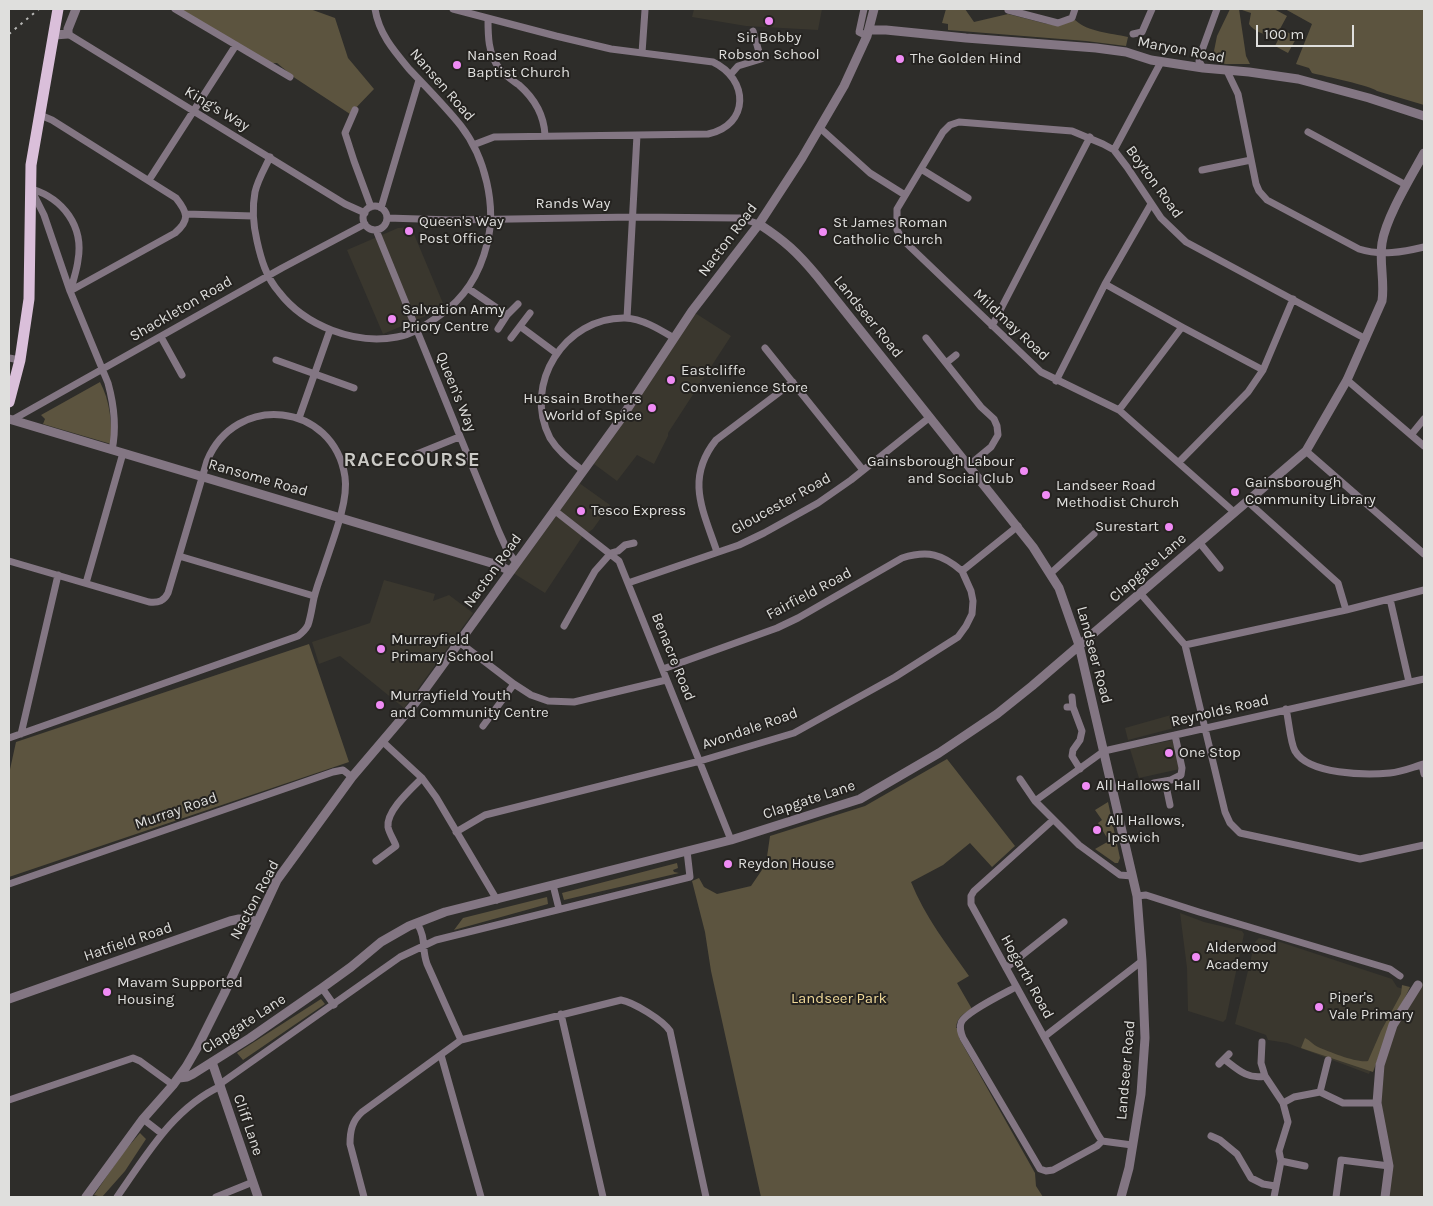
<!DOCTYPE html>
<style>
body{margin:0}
#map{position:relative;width:1433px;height:1206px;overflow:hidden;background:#2e2d2a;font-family:Karla,sans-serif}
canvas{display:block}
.frame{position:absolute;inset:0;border:10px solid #dfdfdd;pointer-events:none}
.scale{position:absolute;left:1256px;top:25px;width:98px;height:22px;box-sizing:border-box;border:2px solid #dfdfdd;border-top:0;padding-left:6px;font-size:15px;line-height:18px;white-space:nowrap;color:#dfdfdd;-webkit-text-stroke:4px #252320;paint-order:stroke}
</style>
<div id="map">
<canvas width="1433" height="1206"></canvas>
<div class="frame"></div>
<div class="scale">100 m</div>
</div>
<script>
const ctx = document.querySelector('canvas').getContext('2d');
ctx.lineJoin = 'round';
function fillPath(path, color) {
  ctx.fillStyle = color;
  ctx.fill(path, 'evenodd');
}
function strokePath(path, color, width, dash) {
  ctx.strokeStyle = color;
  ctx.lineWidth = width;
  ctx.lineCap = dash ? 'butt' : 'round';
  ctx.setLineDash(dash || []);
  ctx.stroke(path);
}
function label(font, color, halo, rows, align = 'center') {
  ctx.font = font + ' Karla,sans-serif';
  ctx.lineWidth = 4;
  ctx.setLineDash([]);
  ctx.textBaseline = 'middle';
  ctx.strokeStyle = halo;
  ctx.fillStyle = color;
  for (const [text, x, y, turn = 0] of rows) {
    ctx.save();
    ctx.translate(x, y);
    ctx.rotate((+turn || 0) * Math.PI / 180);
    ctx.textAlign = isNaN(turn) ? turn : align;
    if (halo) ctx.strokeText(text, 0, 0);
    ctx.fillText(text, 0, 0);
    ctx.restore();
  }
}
const built = new Path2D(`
 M694 9H822L818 30 746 26 692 17Z
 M411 227 445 308 383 334 347 250 398 228Z
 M692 311 731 336 668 433V436L654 464 637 455 617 481 590 461Z
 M575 480 610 505 593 529 582 537 545 593 510 571Z
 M384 580 435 594 433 601 449 595 473 613 404 708 340 656 319 664 312 642 370 623Z
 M1171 715 1174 728 1128 740 1125 728Z
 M1173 740 1180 769 1139 778 1130 749Z
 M1180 913 1204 922 1242 931 1244 934 1226 1019 1223 1022 1188 1011 1187 968Z
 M1259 938 1280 942 1392 979 1397 987 1407 990 1369 1074 1287 1043 1268 1040 1266 1035 1235 1024 1255 942Z
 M1424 982V1197H1387L1389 1166 1377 1103 1380 1065 1393 1025 1418 985Z`);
const green = new Path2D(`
 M175 9H310L335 18 348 58 374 89 350 114 295 78 277 63H269Z
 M946 9H965L974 22 1008 14 1047 24 1058 25 1075 20C1088 32 1110 33 1128 37L1126 46 1086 41 948 30V24L942 23Z
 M1230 9H1239L1246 56 1250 64H1226L1212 61 1217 36Z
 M1242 9H1274L1287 16 1275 38H1271C1264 33 1254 32 1249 24L1251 13 1242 10Z
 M1285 9H1424V105L1377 91C1372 86 1324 76 1312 73L1309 68 1296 64 1312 24Z
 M1283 30 1297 37 1288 53 1275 46Z
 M100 382C110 401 112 422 111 444L43 424 45 419 41 415Z
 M309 644 349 762 9 877V774L16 742Z
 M947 759 1015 846 992 867 970 843 943 865 911 882C925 917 948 946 969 976L957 983 972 1009C963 1014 957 1017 956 1028H959V1038L1035 1173 1036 1186 1043 1197H761L711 971 705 932 692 881 699 878 704 887 717 894 751 886 766 864 770 836 865 806Z
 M1108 802 1120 858 1118 863H1115L1095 849 1109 841 1098 823 1102 820 1095 810Z
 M677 863 678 868 673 870 674 872 679 873 564 900 562 893Z
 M547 897 548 904 454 930 463 918Z
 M1402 985 1410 987 1385 1039 1373 1072 1301 1048 1305 1038C1310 1040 1313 1045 1318 1047 1330 1052 1356 1063 1368 1061L1381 1031 1401 994Z
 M321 999 325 1004 243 1060 237 1053Z
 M140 1133 146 1139 125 1171 102 1197 94 1195 122 1154Z`);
const minor = new Path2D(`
 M175 9 290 77
 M453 9 556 36 611 49 713 62C749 79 750 125 708 134L494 137 473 145
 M864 9 859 32 867 36
 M1008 10 1058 23 1072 18 1075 9
 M488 19C488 35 488 54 499 68 504 75 512 80 519 85 535 99 544 115 545 135
 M68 34 345 204 365 213
 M1133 34 1142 32 1152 9
 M642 53 645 10
 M1203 68 1199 61 1201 53 1217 9
 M1227 71 1238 94 1256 184 1259 191 1267 200 1359 249C1381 256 1403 252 1424 247
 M731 74 738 66 761 59 753 31
 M355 110 345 133 354 161 371 207
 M40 115 52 120 176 198C188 213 190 220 175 233L70 291
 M820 128 870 173 905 195
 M1308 132 1406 185
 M1114 150 1161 62
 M270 157C265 168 258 179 255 192 252 208 253 224 257 241 261 259 266 277 279 292 305 326 355 345 397 337 414 334 427 324 440 315 465 298 480 273 487 244 497 206 485 157 461 126 445 106 427 88 410 70 394 51 379 34 375 9
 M921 169 968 198
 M1202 170 1251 160
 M149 180 236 45
 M32 189C63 199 84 226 78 260 77 270 73 280 71 290
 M32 191 44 215 70 291 108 383C114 405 117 427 112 450
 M363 218a12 12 0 1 1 24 0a12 12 0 1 1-24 0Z
 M381 208 419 80
 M186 214 253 216
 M387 218 452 220 633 217 740 218 759 224
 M376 230 499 532 508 552 516 562
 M1105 284 1182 327 1263 370
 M469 289 507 315 518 304
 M627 318 637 135
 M992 326 1090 137
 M521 327 556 353
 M498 329 507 315
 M161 337 182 375
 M511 338 530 313
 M926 338 981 407 994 419 997 426 998 435 991 447 968 466
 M765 348 863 470
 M9 358 20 360
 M276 360 354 388
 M946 363 956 355
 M1347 380 1424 446
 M1056 381 1105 284 1151 204
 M1119 410 1182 327
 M299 418 330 330
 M12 420 282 268 365 224
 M1411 435 1424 419
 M1306 451 1424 554
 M417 454 459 437
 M1179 462 1248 392 1263 370 1293 299
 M582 470C570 461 558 451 550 438 522 384 565 317 625 318 643 319 659 329 674 338
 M1247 501 1338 583 1346 610
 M554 510 619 561 731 840
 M1234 512 1119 410 1041 372 903 240 897 230V209L943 132 950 125 959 122 1072 131 1103 144 1114 150 1127 167 1161 218 1186 242 1366 339
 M1199 542 1220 568
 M717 552C703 510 685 479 716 440L793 382
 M179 556 314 596
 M9 561 149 602C159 603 164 601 168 593L207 461C235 392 334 402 345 477 349 503 330 547 322 573 319 581 316 590 314 598 312 607 311 616 308 625 306 629 302 633 298 636L9 738
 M498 565 504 560 508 552
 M1051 573 1094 534
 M86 583 123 453
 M628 583 739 545 764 533 818 503 851 480 930 417
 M1140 593 1185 645 1225 812 1230 823 1240 833 1360 859 1424 845
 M1390 599 1409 682
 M564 626 595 571 611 553 618 551 625 545 634 543
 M459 642 514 684 531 695 548 701 574 702 666 680
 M1185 645 1346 610 1424 590
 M663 669 777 628 798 618 902 558C928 550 942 554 962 571
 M1072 697 1073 707
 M1067 707H1073L1082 731 1080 740 1073 750 1072 756 1080 769
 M1286 709C1289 721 1290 742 1295 751 1309 775 1366 775 1390 773 1402 772 1413 767 1424 764
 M483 726 514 684
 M21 734 58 575
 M382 741 422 778 436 797 497 900
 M1422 765 1424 774
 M1020 779 1035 801 1079 845 1120 875 1132 876
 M1165 781 1170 805
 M1154 783 1171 780 1181 775 1182 768 1175 735
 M1035 801 1104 751 1424 679
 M1053 820 974 891 971 896V904L1098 1135 1102 1141 1132 1145
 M456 832 485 815 700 761 794 733 895 677 958 637 966 626 972 614 973 601 971 591 962 571 1018 526
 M376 861 396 846C394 840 389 833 388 827 386 811 411 789 422 778
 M9 884 333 772 343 770 352 777
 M553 885 559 909
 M1137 896 1146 895 1199 912 1390 969 1400 976
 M417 923C427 940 421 947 427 964L461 1040
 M1006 968 1064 922
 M1016 987C1005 993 964 1013 961 1023 959 1028 961 1033 963 1038L1040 1169 1046 1171 1053 1170 1097 1146 1102 1141
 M322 988 334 1005
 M561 1014 603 1197
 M1044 1037 1142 961
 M1262 1042 1261 1063 1265 1076 1283 1103 1288 1122 1279 1151 1281 1161 1274 1197
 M441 1055 481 1197
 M1224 1059C1237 1069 1248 1080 1265 1076
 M1219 1064 1229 1054
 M220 1084 400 957 436 940 690 877 687 851
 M1320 1092 1328 1060
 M9 1100 133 1058 140 1061 173 1085
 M1283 1103 1294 1097 1320 1092 1343 1103H1377
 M143 1119 161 1133
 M1211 1136 1220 1140 1237 1154 1251 1178 1263 1184 1275 1186
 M1281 1161 1305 1166
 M117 1197C146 1156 173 1108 221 1086
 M216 1197 253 1182
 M364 1197 350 1144C350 1131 352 1121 362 1112L461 1040 621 1000C633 1002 663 1020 670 1031L706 1197
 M1336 1197 1341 1160 1389 1166`);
const tertiary = new Path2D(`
 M869 30H886L966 38 1096 48 1126 52 1151 60 1203 68 1249 72 1298 79 1369 98 1424 116
 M54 35 68 34V29L76 9
 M759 224C785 241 797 252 817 276L1033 547 1059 588 1079 645 1137 896 1142 961 1145 1038 1141 1094 1129 1168 1121 1197
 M9 419 498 565 510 571
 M9 999 230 921 239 919 257 921
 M212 1062 258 1197
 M179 1078 187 1077 193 1074 250 1038 322 988 351 967 381 942 409 926 445 912 731 840 860 799 939 753 997 714 1032 686 1306 451 1347 380 1382 301C1385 282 1379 262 1382 243 1386 217 1411 177 1424 153
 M86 1197 143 1119 173 1085 186 1067 197 1048 224 994 277 880 352 777 415 703 620 420 692 311 759 224 802 158 844 86 867 36 874 9
 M1385 1197 1389 1166 1377 1103 1380 1065 1393 1025 1418 985`);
const primary = new Path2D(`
 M9 402 20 360 29 299 31 165 58 9`);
const rail = new Path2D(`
 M9 34 39 9`);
const markers = [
 [769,21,5,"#f08bf5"],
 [900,59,5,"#f08bf5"],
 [457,65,5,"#f08bf5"],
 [409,231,5,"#f08bf5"],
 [823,232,5,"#f08bf5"],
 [392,319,5,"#f08bf5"],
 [671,380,5,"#f08bf5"],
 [652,408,5,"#f08bf5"],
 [1024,471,5,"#f08bf5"],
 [1235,492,5,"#f08bf5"],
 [1046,495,5,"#f08bf5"],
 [581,511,5,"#f08bf5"],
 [1169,527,5,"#f08bf5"],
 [381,649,5,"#f08bf5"],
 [380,705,5,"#f08bf5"],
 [1169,753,5,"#f08bf5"],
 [1086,786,5,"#f08bf5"],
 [1097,830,5,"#f08bf5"],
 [728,864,5,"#f08bf5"],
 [1196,957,5,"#f08bf5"],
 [107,992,5,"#f08bf5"],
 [1319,1007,5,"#f08bf5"]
];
const poiNames = [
 ["Sir Bobby",769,38,"center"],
 ["Robson School",769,55,"center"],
 ["Nansen Road",467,56],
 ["Baptist Church",467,73],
 ["The Golden Hind",910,59],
 ["Queen's Way",419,222],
 ["Post Office",419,239],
 ["St James Roman",833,223],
 ["Catholic Church",833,240],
 ["Salvation Army",402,310],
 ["Priory Centre",402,327],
 ["Eastcliffe",681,371],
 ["Convenience Store",681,388],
 ["Hussain Brothers",642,399,"right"],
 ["World of Spice",642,416,"right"],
 ["Gainsborough Labour",1014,462,"right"],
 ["and Social Club",1014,479,"right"],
 ["Gainsborough",1245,483],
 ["Community Library",1245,500],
 ["Landseer Road",1056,486],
 ["Methodist Church",1056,503],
 ["Tesco Express",591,511],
 ["Surestart",1159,527,"right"],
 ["Murrayfield",391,640],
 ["Primary School",391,657],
 ["Murrayfield Youth",390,696],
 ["and Community Centre",390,713],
 ["One Stop",1179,753],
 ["All Hallows Hall",1096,786],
 ["All Hallows,",1107,821],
 ["Ipswich",1107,838],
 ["Reydon House",738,864],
 ["Alderwood",1206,948],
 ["Academy",1206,965],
 ["Mavam Supported",117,983],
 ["Housing",117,1000],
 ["Piper's",1329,998],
 ["Vale Primary",1329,1015]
];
const streetNames = [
 ["Maryon Road",1181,50,11],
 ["Nansen Road",442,85,49],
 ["King's Way",217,109,31],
 ["Boyton Road",1154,182,54],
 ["Rands Way",573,204],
 ["Nacton Road",728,240,-53],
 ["Shackleton Road",181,309,-30],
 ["Landseer Road",868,317,51],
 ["Mildmay Road",1011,325,43],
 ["Queen's Way",456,392,68],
 ["Ransome Road",258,478,16],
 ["Gloucester Road",781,504,-29],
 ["Clapgate Lane",1148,568,-41],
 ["Nacton Road",493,571,-54],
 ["Fairfield Road",809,594,-28],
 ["Landseer Road",1094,655,75],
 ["Benacre Road",673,657,68],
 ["Reynolds Road",1220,711,-13],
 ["Avondale Road",750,729,-19],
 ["Clapgate Lane",809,800,-18],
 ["Murray Road",176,811,-19],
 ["Nacton Road",255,900,-62],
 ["Hatfield Road",128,942,-19],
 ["Hogarth Road",1027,977,61],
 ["Clapgate Lane",244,1024,-33],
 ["Landseer Road",1126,1070,-85],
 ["Cliff Lane",248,1125,71]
];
const parkNames = [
 ["Landseer Park",839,999]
];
const districtNames = [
 ["RACECOURSE",412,460]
];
fillPath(built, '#3a372e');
fillPath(green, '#5c543f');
strokePath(minor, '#837683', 7);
strokePath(tertiary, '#837683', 9);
strokePath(primary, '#dabfda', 11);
strokePath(rail, '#b8b8b6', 2, [2.5, 5]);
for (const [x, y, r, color] of markers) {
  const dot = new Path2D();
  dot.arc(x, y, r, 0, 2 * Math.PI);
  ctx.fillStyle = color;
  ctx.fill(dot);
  strokePath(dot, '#252320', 2);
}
label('15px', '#dfdfdd', '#252320', poiNames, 'left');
label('15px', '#dfdfdd', '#252320', streetNames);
label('15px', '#efd898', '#252320', parkNames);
ctx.letterSpacing = '1px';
label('bold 20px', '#cbcac6', '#252320', districtNames);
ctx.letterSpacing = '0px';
</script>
